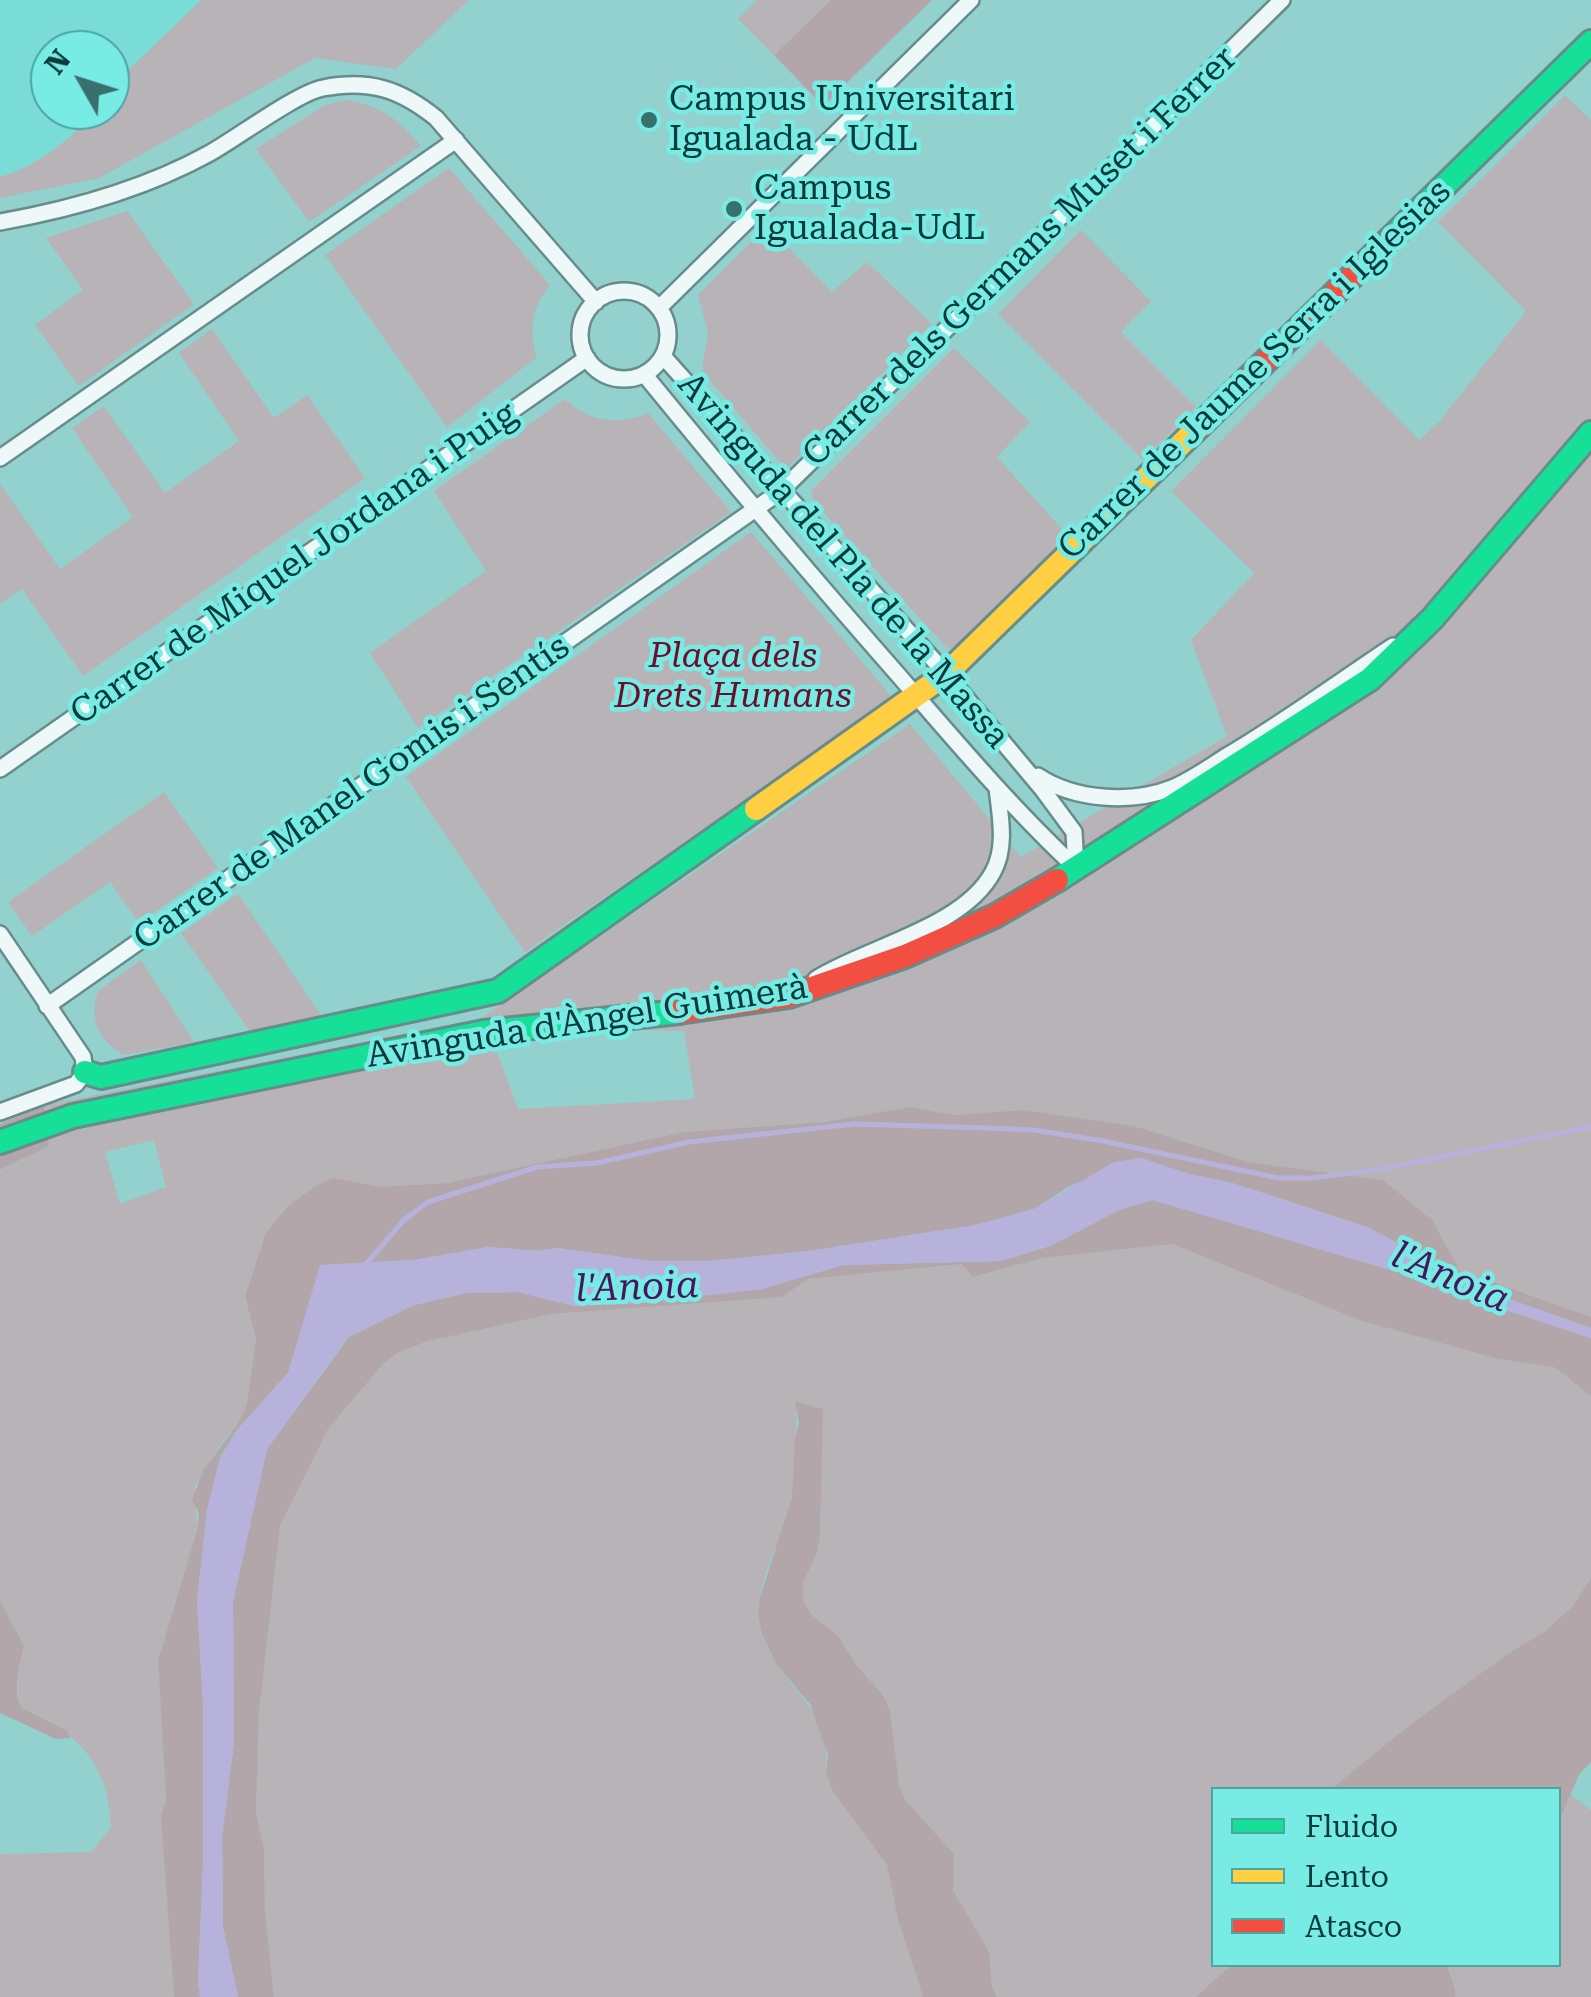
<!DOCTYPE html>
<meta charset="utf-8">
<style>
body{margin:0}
#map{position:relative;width:1591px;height:1997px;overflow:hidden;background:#93d1ce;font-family:"Roboto Serif",serif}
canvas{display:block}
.legend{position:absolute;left:1211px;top:1787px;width:350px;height:180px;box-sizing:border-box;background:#79ebe5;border:2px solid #4ba5a1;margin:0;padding:12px 18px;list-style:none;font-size:30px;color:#073c3a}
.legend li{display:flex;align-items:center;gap:20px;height:50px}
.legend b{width:50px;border:2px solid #4ba5a1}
.north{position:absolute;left:30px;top:30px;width:100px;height:100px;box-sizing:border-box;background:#79ebe5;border:2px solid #4ba5a1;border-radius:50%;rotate:309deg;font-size:28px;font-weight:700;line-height:40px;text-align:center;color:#073c3a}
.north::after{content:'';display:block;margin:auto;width:35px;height:45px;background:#38706e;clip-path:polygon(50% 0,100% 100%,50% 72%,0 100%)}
</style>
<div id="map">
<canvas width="1591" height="1997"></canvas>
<ul class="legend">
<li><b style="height:12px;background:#16e098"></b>Fluido</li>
<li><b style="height:12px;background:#ffcf43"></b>Lento</li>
<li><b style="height:12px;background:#f24e42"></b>Atasco</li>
</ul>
<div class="north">N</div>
</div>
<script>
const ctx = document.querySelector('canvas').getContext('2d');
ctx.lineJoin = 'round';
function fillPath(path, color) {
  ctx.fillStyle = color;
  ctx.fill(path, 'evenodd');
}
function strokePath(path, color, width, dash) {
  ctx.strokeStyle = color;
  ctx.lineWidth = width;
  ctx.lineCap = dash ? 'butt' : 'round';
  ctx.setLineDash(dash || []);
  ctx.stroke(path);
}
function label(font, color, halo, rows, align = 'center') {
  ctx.font = font + ' "Roboto Serif",serif';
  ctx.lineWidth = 9;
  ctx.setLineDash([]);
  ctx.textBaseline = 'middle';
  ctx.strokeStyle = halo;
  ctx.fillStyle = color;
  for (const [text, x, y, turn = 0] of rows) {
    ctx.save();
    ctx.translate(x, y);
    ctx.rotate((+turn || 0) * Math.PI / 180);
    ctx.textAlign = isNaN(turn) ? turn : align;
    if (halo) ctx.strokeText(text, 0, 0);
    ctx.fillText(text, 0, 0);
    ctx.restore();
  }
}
const built = new Path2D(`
 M0 0H201L110 91V50H50V110H95L79 131 24 170 0 177Z`);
const green = new Path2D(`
 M201 0H469L396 69 315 58 99 178 0 198V177C37 166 71 140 95 110H110V91L118 80Z
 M757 0H831L774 55 738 19Z
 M1565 95 1591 120V1317L1459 1270 1433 1221 1383 1180 1248 1162 1134 1126 1023 1110 954 1115 910 1107 824 1122 684 1132 447 1183 381 1187 255 1265 245 1296 256 1339 247 1403 241 1419 221 1444 195 1486 197 1530 158 1659 166 1800 162 1817 174 1997H0V1854L91 1852 111 1828C109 1763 78 1733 21 1707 13 1688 20 1665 24 1644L0 1601V1171L49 1146 44 1105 480 1019 910 724 1021 857 1227 736 1191 640 1254 573 1171 491 1321 340 1419 440 1440 421 1526 311 1438 222ZM608 1029 684 1031 695 1099 518 1109 493 1042ZM154 1140 166 1187 120 1204 105 1152Z
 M346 100C381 105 399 120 421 146L309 222 256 149 325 105Z
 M449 168 550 285C532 307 528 330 537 357L447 427 325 255Z
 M127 211 194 304 79 386 35 325 83 290 46 238Z
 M767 226 832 292 867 262 932 324 786 469 702 371 708 332 698 295Z
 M1081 230 1151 301 1121 332 1196 407 1143 460 998 314Z
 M212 329 274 418 307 395 365 478 83 676 22 589 0 604V484L60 569 133 517 72 428 104 406 165 493 239 441 179 353Z
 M954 348 1030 422 997 457 1069 537 952 649 946 647 815 503 811 491Z
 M565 399C589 422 618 426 648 413L731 512 418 728 370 653 486 571 434 491Z
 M751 532 893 698 525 952 406 777Z
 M164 792 218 868 139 923 110 882 32 936 8 902Z
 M238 894 321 1015 250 1031 181 933Z
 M141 960 194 1042 124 1055C99 1040 88 1020 98 991Z
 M1174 1244 1359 1320 1498 1359 1554 1367 1591 1396V1578L1572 1607 1544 1632 1506 1655 1411 1724 1331 1789 1214 1790V1964L1231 1965 1196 1997H997L992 1987 989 1952 953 1890 954 1854 906 1801 899 1786 883 1695 858 1667 837 1635 813 1616 803 1601V1583L817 1553 820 1537 823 1410 796 1401C797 1430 797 1469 792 1499 784 1544 749 1584 762 1631 776 1687 833 1702 826 1773L887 1865 898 1920 923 1997H274L265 1912 264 1849 256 1813 259 1712 280 1526 328 1429 382 1365 397 1353 428 1341 553 1314 781 1297 808 1279 963 1264 974 1277 1042 1258Z
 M1571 1795 1591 1810V1997H1455V1988L1447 1965 1558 1964 1559 1821Z`);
const forest = new Path2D(`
 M831 0H932L823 106 774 55Z
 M44 1105 49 1146 0 1170V1124Z
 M910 1107 954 1115 1023 1110 1134 1126 1248 1162 1383 1180 1433 1221 1459 1270 1591 1317V1328L1492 1293 1367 1227 1232 1183 1189 1174 1141 1158 1068 1187 1034 1209 976 1225 809 1251 710 1261H649L558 1248 537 1251 489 1247 414 1260 321 1265 288 1373 236 1431 220 1458 207 1510 197 1601 203 1702V1866L198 1982 200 1997H174L161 1817 166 1800 158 1660 197 1530 199 1513 192 1500 203 1471 241 1419 247 1403 256 1339 245 1296 266 1233 288 1206 317 1185 333 1178 381 1187 447 1183 684 1132 824 1122Z
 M1153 1200 1445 1286 1469 1298 1591 1338V1396L1554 1367 1498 1359 1359 1320 1173 1244 1042 1258 973 1277 962 1264 808 1279 782 1297 552 1314 428 1341 397 1353 382 1365 328 1429 280 1526 259 1712 256 1813 264 1849 265 1912 274 1997H238L223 1927 222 1836 234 1742 233 1601 267 1449 349 1337 414 1305 466 1293 518 1292 574 1306 761 1289 843 1265 1001 1261 1050 1246 1121 1209Z
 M795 1401 823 1409 820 1537 817 1553 803 1583V1601L813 1616 837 1635 858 1667 883 1695 890 1711 899 1786 906 1801 954 1854 953 1890 989 1952 992 1987 997 1997H923L898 1920 887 1865 832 1790 826 1773 828 1755 810 1704 776 1664 762 1634 758 1614 760 1597 792 1498 795 1440 799 1423Z
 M1591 1578V1762L1580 1773 1559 1821 1558 1790 1331 1789 1411 1724 1506 1655 1544 1632 1572 1607Z
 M0 1601 24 1645C20 1665 12 1687 21 1707L67 1731 70 1738 56 1739 0 1713Z
 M1231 1965H1447L1455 1989V1997H1196Z`);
const water = new Path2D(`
 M1141 1158 1189 1174 1232 1183 1367 1227 1492 1293 1591 1328V1338L1469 1298 1445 1286 1153 1200 1121 1209 1050 1246 1001 1261 843 1265 762 1289 644 1303 574 1306 518 1292 466 1293 411 1306 348 1337 267 1449 233 1601 234 1742 222 1836 223 1927 238 1997H200L198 1982 203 1866V1702L197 1601 207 1510 220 1458 236 1431 288 1373 320 1265 414 1260 489 1247 537 1251 558 1248 649 1261H710L809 1251 976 1225 1034 1209 1114 1162Z`);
const stream = new Path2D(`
 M365 1265 404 1220 428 1202 537 1167 597 1163 689 1142 854 1124 986 1128 1034 1130 1103 1141 1278 1178H1312L1376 1170 1591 1127`);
const street = new Path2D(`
 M0 222C73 209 145 189 210 153 237 138 297 93 323 88 369 79 400 89 436 118L596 302
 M580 335a44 44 0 1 1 88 0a44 44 0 1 1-88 0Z
 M659 308 971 0
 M663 356 946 674 1043 790 1074 832 1076 868
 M644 374C728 477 813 578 900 677 957 743 1013 809 1076 868
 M0 458 456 140
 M0 769 587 358
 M1038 776C1074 800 1131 804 1172 788 1191 780 1208 768 1225 757 1283 723 1337 683 1393 646
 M0 934 83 1057 85 1072 76 1084 0 1112
 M816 979C866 947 963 928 993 872 1007 847 1000 815 997 788
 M47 1006 781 491 1282 0`);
const fast = new Path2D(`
 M1386 243 1591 42
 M1057 880 1370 679 1432 619 1591 433
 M85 1072 101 1077 498 991 756 809
 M0 1142 73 1116 484 1032 679 1012`);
const slow = new Path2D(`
 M756 809 946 674 1220 406`);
const jam = new Path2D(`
 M1220 406 1386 243
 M679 1012 789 996 905 956 995 916 1057 880`);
const markers = [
 [649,120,10,"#38706e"],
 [734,209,10,"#38706e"]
];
const poiNames = [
 ["Campus Universitari",669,100],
 ["Igualada - UdL",669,140],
 ["Campus",754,189],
 ["Igualada-UdL",754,229]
];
const streetNames = [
 ["Carrer dels Germans Muset i Ferrer",1020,257,-44],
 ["Carrer de Jaume Serra i Iglesias",1255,370,-44],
 ["Avinguda del Pla de la Massa",843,561,49],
 ["Carrer de Miquel Jordana i Puig",294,564,-35],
 ["Carrer de Manel Gomis i Sentís",352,793,-35],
 ["Avinguda d'Àngel Guimerà",587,1022,-9]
];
const parkNames = [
 ["Plaça dels",733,657],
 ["Drets Humans",733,697]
];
const waterNames = [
 ["l'Anoia",1450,1278,23],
 ["l'Anoia",637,1288,-2]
];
fillPath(built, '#79dcd7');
fillPath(green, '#b7b3b6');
fillPath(forest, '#b2a6aa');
fillPath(water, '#b7b2db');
strokePath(stream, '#b7b2db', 5);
strokePath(street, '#668d8b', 20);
strokePath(fast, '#668d8b', 28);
strokePath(slow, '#668d8b', 28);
strokePath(jam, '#668d8b', 28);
strokePath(street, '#eff8f8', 15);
strokePath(fast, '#16e098', 22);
strokePath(slow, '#ffcf43', 22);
strokePath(jam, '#f24e42', 22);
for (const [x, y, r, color] of markers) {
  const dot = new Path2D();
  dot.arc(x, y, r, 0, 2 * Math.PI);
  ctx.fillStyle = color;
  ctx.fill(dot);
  strokePath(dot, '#79ebe5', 4);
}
label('35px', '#073c3a', '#79ebe5', poiNames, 'left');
label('35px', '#073c3a', '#79ebe5', streetNames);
label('italic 35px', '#6a102a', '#79ebe5', parkNames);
label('italic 38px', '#45175e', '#79ebe5', waterNames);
</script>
